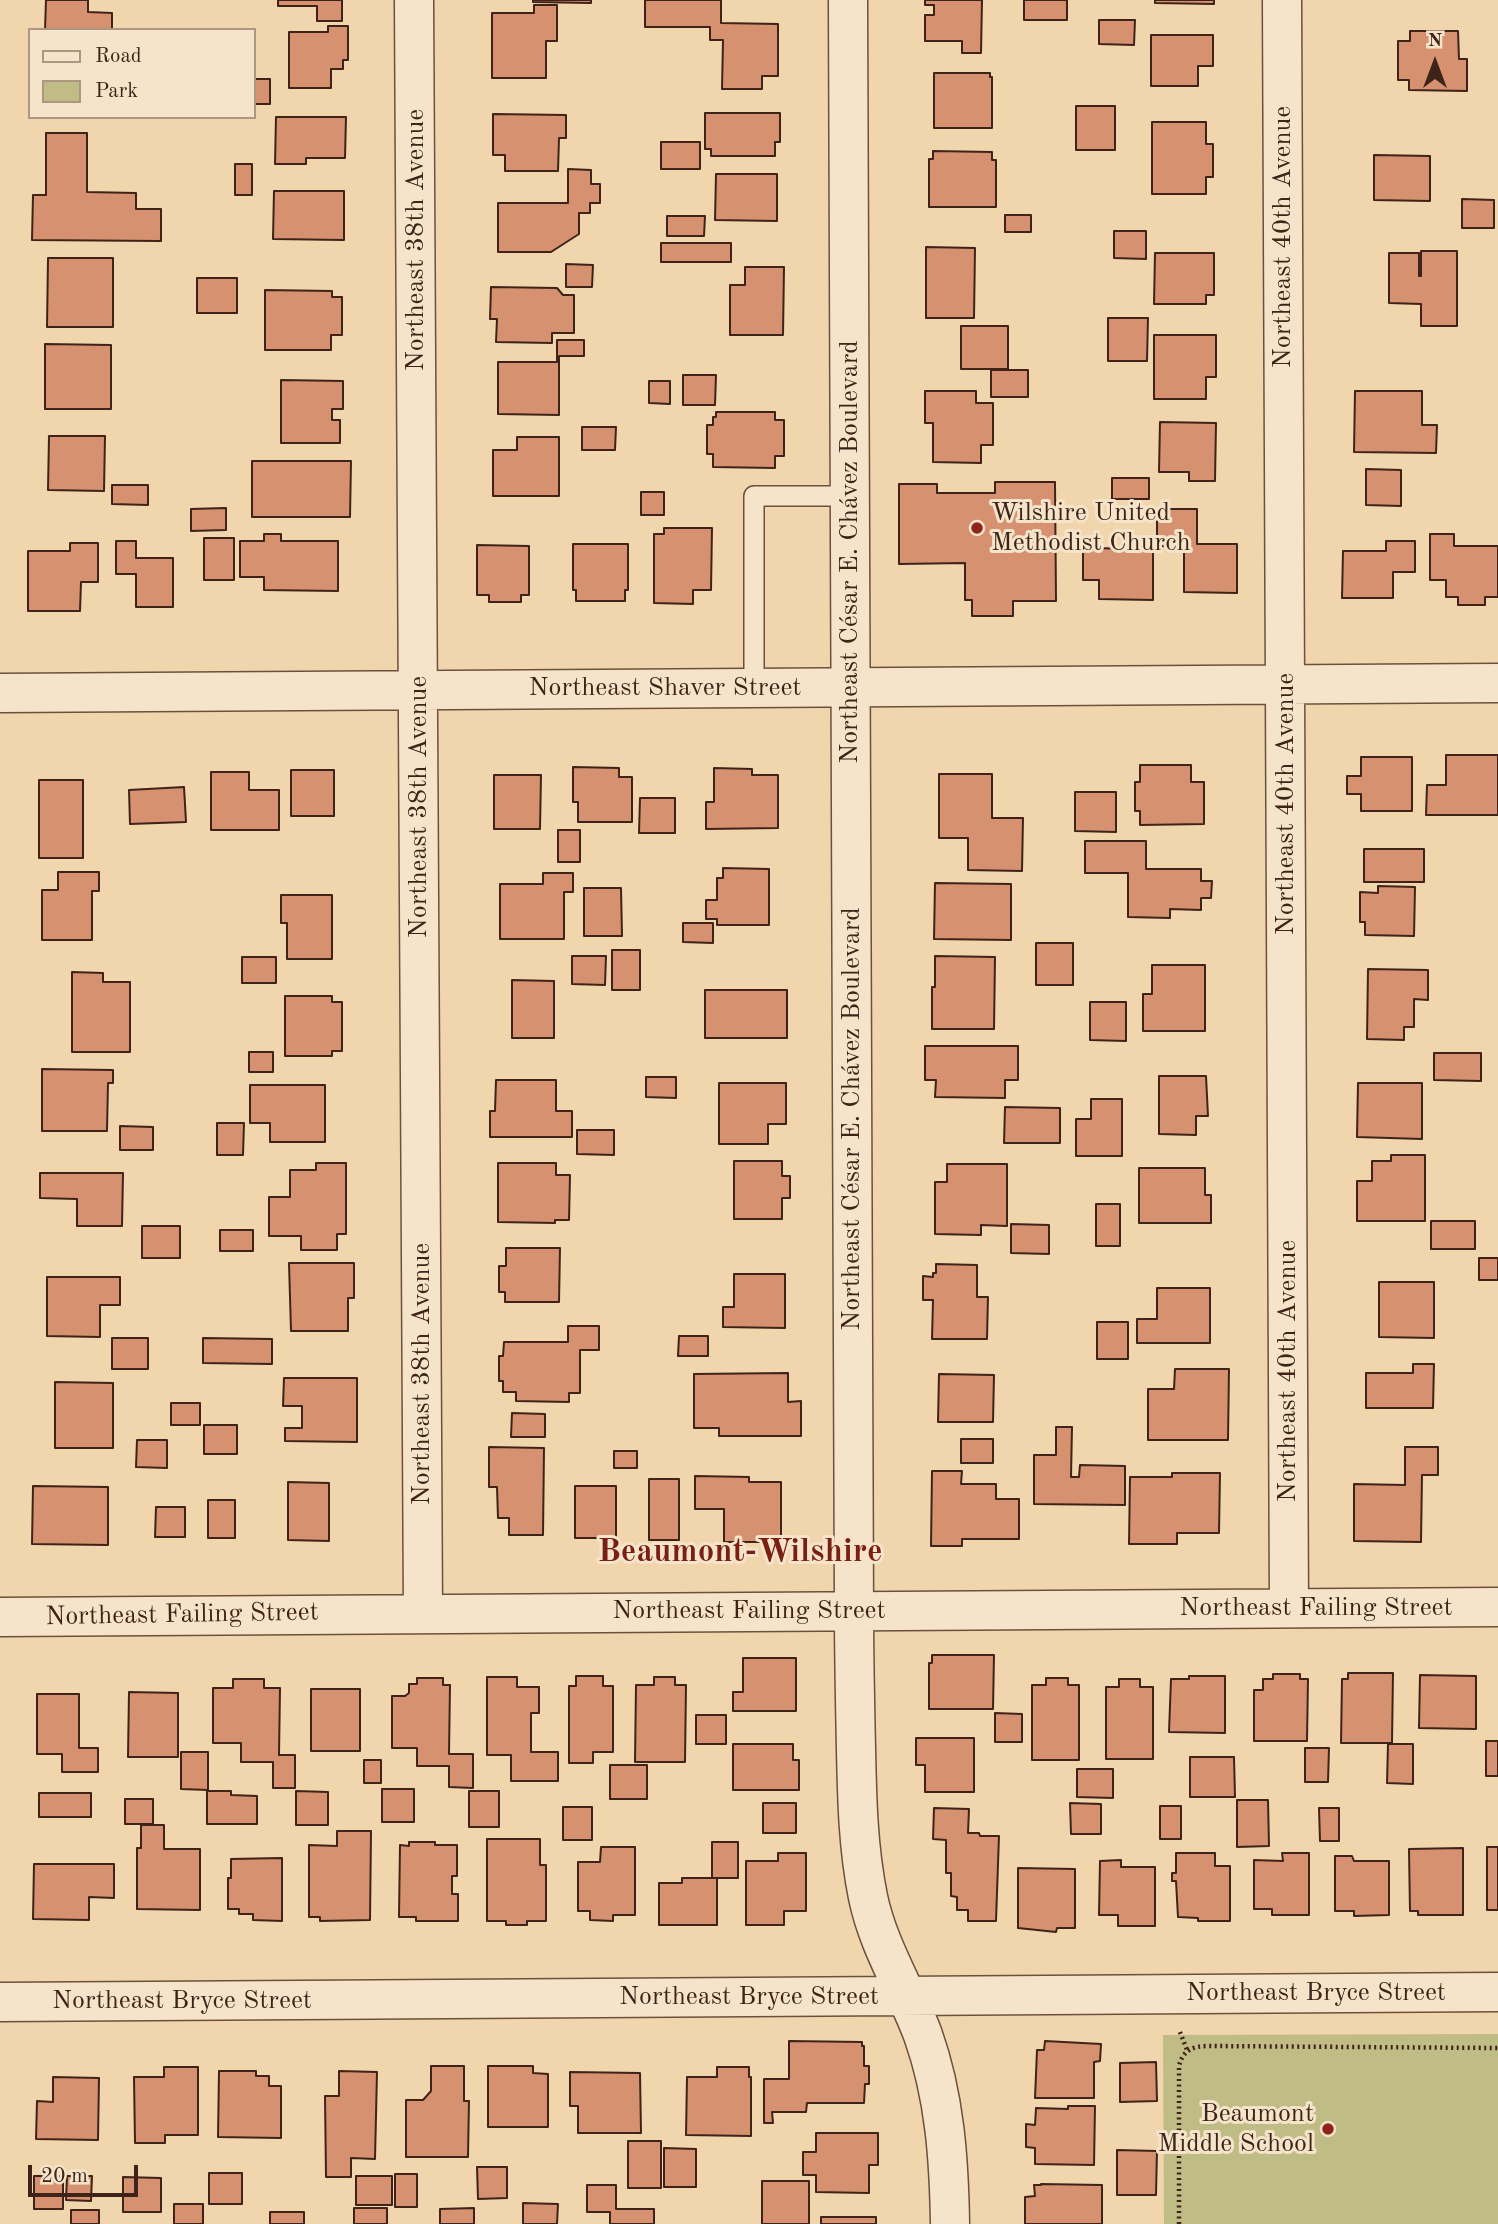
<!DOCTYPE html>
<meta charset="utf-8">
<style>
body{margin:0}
#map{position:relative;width:1498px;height:2224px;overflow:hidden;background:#f1d5ad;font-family:"Old Standard TT",serif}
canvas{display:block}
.legend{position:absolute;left:28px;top:28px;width:228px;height:91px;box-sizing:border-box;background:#f6e4ca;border:2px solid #ad9783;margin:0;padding:9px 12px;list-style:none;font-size:21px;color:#3f2319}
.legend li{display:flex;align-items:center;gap:14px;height:35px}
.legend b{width:35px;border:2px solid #ad9783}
.north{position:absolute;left:1400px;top:28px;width:70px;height:70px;-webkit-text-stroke:5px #f6e4ca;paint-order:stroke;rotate:0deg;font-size:19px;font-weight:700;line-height:28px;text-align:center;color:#3f2319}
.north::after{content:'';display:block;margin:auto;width:24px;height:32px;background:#3f2319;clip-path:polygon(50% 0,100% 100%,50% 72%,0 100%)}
.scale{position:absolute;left:28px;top:2165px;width:110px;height:32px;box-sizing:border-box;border:4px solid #3f2319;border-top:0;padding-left:9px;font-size:21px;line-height:24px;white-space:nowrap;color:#3f2319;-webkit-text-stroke:5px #f6e4ca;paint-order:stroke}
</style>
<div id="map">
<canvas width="1498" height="2224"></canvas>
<ul class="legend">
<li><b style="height:9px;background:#f6e4ca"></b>Road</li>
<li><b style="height:19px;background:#c0bc86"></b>Park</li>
</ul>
<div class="north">N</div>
<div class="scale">20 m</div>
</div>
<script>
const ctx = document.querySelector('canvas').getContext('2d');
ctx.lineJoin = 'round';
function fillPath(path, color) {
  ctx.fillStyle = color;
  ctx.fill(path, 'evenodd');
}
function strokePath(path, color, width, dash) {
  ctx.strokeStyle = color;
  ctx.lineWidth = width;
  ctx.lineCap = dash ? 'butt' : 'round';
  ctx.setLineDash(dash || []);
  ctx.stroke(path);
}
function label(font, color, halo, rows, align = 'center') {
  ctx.font = font + ' "Old Standard TT",serif';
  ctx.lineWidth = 6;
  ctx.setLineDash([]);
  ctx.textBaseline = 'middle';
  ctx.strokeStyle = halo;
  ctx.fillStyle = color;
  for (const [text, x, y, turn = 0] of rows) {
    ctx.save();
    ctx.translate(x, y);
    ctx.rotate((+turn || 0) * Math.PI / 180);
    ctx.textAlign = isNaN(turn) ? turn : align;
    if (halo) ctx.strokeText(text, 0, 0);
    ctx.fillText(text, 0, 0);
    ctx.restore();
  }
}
const green = new Path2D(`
 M1498 2034V2224H1164L1163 2035Z`);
const building = new Path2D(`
 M46 0H88V12L112 13V30H45Z
 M278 0H342V21H317V6H278Z
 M533 0H591V3L533 2Z
 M645 0H721V23L778 24V76H762V89H722L723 40H710V27H645Z
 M925 0H982L981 53H962V41H925V15H934V5H925Z
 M1024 0H1067V20H1024Z
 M1155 0H1214V4L1155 3Z
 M534 5H557V41H546V78H492V13H534Z
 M1099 20H1135L1134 45 1099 44Z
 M328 26H348V60H343V69H331V88H289V32H328Z
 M1410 31H1458L1459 59H1467V91L1409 90V80H1398V41H1410Z
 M1151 35H1213V66H1198V86H1151Z
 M934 73H990V77H992V128H934Z
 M254 79H270V104H254Z
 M1076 106H1115V150H1076Z
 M705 113H780V142H775V156H711V149H705Z
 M493 114 566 115V138H559L558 171H505V155H493Z
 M276 117H346L345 158H306V164H275Z
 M1152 122H1206V144H1213V177H1206V194H1152Z
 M46 133H87V192L136 193V209H161V241L32 240 33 195H46Z
 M661 142H700V169H661Z
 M933 151 992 152V160H996V207H929V159H933Z
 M1374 155 1430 156V201L1374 200Z
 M235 164H252V195H235Z
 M568 169 591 170V184H600V203H590V213H579V234L551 252H498V203H568Z
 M716 174H777V221L715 220Z
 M274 191H344V240L273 239Z
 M1462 199 1494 200V228H1462Z
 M1005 215H1031V232H1005Z
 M667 216H705L704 236H667Z
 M1114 231H1146V259L1114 258Z
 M661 243H731V262H661Z
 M926 247 975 248 974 318H926Z
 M1421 251H1457V326H1421V304L1389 303V253H1419V276H1421Z
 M1155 253H1214V295H1206V304H1154Z
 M48 258H113V327H47Z
 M566 264 593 265 592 287H566Z
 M745 267H784L783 335H730V285H745Z
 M197 278H237V313H197Z
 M491 287 557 288 563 295H574V333H552V343L496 342 497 319H490Z
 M265 290 332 291V297H342V335H331V350H265Z
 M1108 318H1148L1147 361H1108Z
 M961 326H1008V369H961Z
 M1154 335H1216V377H1206V399H1154Z
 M557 340H584V356H559V415L498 414V362H557Z
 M45 344 111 345V409H45Z
 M991 370H1028V397H991Z
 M683 375H716L715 405H683Z
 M281 380 343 381V409H332V420H340V443H281Z
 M649 381H670V404L649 403Z
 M925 391H976V403H993V445H981V463L933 462V423H925Z
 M1355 391H1422V425H1437L1436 453 1354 452Z
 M716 412H775V420H784V456H775V468L713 467V454H707V425H713V417H716Z
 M1160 422 1216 423 1215 481H1189V472H1159Z
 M582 427H616L615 450H582Z
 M49 436H105L104 491 48 490Z
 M517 437H559V496H493V450H517Z
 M252 461H351L350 517H252Z
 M1366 469 1401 470V506L1366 505Z
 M1112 478H1149V499H1112Z
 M995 482H1055L1056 601H1013V616H972V600H965V563L899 564V484H937V493H995Z
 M112 485H148V505L112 504Z
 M641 492H664V515H641Z
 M226 508V530L191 531V509Z
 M1157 509H1197V544H1237V593L1184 592V547L1157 546Z
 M664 528H712L711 590H693V604L654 603V534H664Z
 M264 534H281V541H338V591L264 590V577H240V541H264Z
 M1430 534H1454V546H1498V597H1485V605H1458V597H1446V580H1430Z
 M204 538H234V580H204Z
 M116 541H136V558H173V607H136V574H116Z
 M1386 541H1415V572H1393V598H1342L1343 551H1386Z
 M70 543H98V582H81L80 611H28V551H70Z
 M573 544H628V590H625V601H576V590H573Z
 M477 545 529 546V595H521V602H489V595H477Z
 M1083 548 1153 549V600L1099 599V580H1083Z
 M1446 755H1498V815H1426L1427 785H1446Z
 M1361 757H1412V811H1361V794H1347V776H1361Z
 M1140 765H1191V782H1204V824L1140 825V811H1135V782H1140Z
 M573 767 619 768V777H632V822H578V802H573Z
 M714 768 752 769V775H778V828L706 829V802H714Z
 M291 770H334V816H291Z
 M211 772H249V790H279V830H211Z
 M939 774H992V818H1023L1022 871 968 870V838H939Z
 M494 775H541L540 829H494Z
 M39 780H83V858H39Z
 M184 787 186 822 130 824 129 790Z
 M1075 792H1116V832L1075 831Z
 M640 798H675V833H639Z
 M558 830H580V862H558Z
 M1085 841H1146V869H1201V881H1212L1211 898H1201V910L1170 909V918L1128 917V873H1085Z
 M1364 849H1424V882H1364Z
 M723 868 769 869V925H717V919H706V900H717V878H723Z
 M58 872H99V891H92V940H42V890H58Z
 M543 873H573V892H564V939H500V884H543Z
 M935 883 1011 884V940L934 939Z
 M1378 886 1415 887 1414 936 1365 935V922H1360V892L1378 893Z
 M584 888H621L622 936H584Z
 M281 895H332V959H287V923H281Z
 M683 923H713V943L683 942Z
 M1036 943H1073V985H1036Z
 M612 950H640V990H612Z
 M572 956H606L605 985 572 984Z
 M935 956 995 957 994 1029H932V987H935Z
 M242 957H276V983H242Z
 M1152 965H1205V1031H1143V994H1152Z
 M1368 969 1428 970V1000L1414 999V1027H1404V1040L1367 1039Z
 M72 972 103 973V982H130V1052H72Z
 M512 980 554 981V1038H512Z
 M705 990H787V1038H705Z
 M285 996H332V1002H342V1051H332V1056H285Z
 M1090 1002H1126V1041L1090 1040Z
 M925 1046H1018V1080H1005V1098L935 1097 936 1080H925Z
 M249 1052H273V1072H249Z
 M1434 1053H1481V1081L1434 1080Z
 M42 1069 113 1070V1083H108L107 1131H42Z
 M1159 1076H1206L1208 1116H1196V1135L1159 1134Z
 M646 1077H676V1098L646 1097Z
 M496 1080H556V1111H572V1137H490V1111H495Z
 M719 1083H786V1124H768V1144H719Z
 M1358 1083H1422V1139L1357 1137Z
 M250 1085H325V1142H270V1123H250Z
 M1091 1099H1122V1156H1076V1119H1091Z
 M1005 1107 1060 1108V1143H1004Z
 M217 1123H244L243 1155H217Z
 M120 1126 153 1127V1150H120Z
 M577 1130H614V1155L577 1154Z
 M1391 1155H1425V1221H1357V1181H1372V1161H1391Z
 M734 1161H782V1176H790V1198H782V1219H734Z
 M316 1163H346V1234H337V1250H301V1236H269V1197H290V1170H316Z
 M498 1163H556V1175H570L569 1220H555V1223L498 1222Z
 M947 1164H1007V1226L981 1225V1235L935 1234V1182H947Z
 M1139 1168H1205V1195H1211V1223H1139Z
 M40 1173H123L122 1226H77V1199L40 1198Z
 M1096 1204H1120V1246H1096Z
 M1431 1221H1475V1249H1431Z
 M1011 1224 1049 1225V1254L1011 1253Z
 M142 1226H180V1258H142Z
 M220 1230H253V1251H220Z
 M506 1248H560L559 1302H505V1292H499V1266H506Z
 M1479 1258H1498V1280H1479Z
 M289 1263H354V1298H348V1331H291Z
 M936 1264 977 1265V1297H988L987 1339H932L933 1300H923V1276L933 1277V1273H936Z
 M734 1274H785V1328L723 1327V1307H734Z
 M47 1277H120V1305H100V1337L47 1336Z
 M1379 1282H1434V1338L1379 1337Z
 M1157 1288H1210V1343H1137V1319H1157Z
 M1097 1322H1128V1359H1097Z
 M568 1326H599V1350H580V1393H569V1402L516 1401V1392H503V1381H499V1356H503L504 1342H568Z
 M679 1336H708V1356H678Z
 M112 1338H148V1369H112Z
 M203 1338 272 1339V1364L203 1363Z
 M1413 1364H1434L1433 1408H1366V1373H1413Z
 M1175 1369H1229L1228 1440H1148V1389H1174Z
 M788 1373V1402L801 1401V1436H719V1428H694V1374Z
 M939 1374 994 1375 993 1422H938Z
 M284 1378H357V1442L285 1441V1428H302V1406H283Z
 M55 1382 113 1383V1448H55Z
 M171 1403H200V1425H171Z
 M512 1413 545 1414V1437H511Z
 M204 1425H237V1454H204Z
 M1056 1427H1072L1071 1477H1079L1080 1465 1125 1466V1505L1034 1504V1455H1056Z
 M961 1439H993V1463H961Z
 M137 1440H167V1468L136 1467Z
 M489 1447 544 1448 543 1535H509V1518H498L497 1487H489Z
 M1405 1447H1438V1475H1422L1421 1542 1354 1541V1484L1405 1485Z
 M614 1451H637V1468H614Z
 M932 1471H962L961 1484H996V1499H1019V1539H962V1546H931Z
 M1172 1473H1220L1219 1533H1177V1544H1129L1130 1477H1172Z
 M695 1476 749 1477V1482H781V1542H724V1509H695Z
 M649 1479H679V1540H649Z
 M288 1482 329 1483V1541L288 1540Z
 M33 1486 108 1487V1545L32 1544Z
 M575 1486H616V1538H575Z
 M208 1500H235V1538H208Z
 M156 1507H185V1537H155Z
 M932 1655H994L993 1709H929V1663H932Z
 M743 1658H796V1711H733V1692H743Z
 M1348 1673H1393L1392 1743H1341L1342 1679H1348Z
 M1273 1674H1300V1679H1308L1307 1741H1254V1690H1263V1679H1273Z
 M1420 1675 1476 1676V1729L1419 1728Z
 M576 1676H603V1686H613V1752H593V1763H569V1686H576Z
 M1189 1676H1225V1733L1169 1732 1171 1679H1189Z
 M487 1677H517V1687H539V1713H531V1752H558V1781H511V1755H487Z
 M654 1677H675V1685H686L685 1762H635L636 1685H654Z
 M417 1678H443V1685H450L449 1754H473V1788L449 1787V1766H417V1748H392V1696H405L409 1693V1684H417Z
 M1046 1678H1068V1685H1079V1760H1032V1685H1046Z
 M233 1679H264V1688H280L279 1755H295V1788H273V1762H241V1743H213V1688H233Z
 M1119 1679H1140V1687H1153V1759H1106V1687H1119Z
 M311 1689H360V1751H311Z
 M129 1692 178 1693V1757H128Z
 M37 1694H79V1748H98V1772H62V1754H37Z
 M995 1713 1022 1714V1742H995Z
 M696 1715H726V1744H696Z
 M916 1738H974V1792H925V1765H916Z
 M1486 1741H1498V1776H1486Z
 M733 1744H793V1760H799V1790H733Z
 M1388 1744H1413V1784L1387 1783Z
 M1305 1748H1329L1328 1782H1305Z
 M181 1752H208V1790L181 1789Z
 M1190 1757H1234L1235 1797H1190Z
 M364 1760H381V1783H364Z
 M610 1765H647V1799H610Z
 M1077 1769H1113V1798L1077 1797Z
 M382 1789H414V1822H382Z
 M207 1791H231V1795L257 1796V1824H207Z
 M296 1791 328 1792V1825H296Z
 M469 1791H499V1827H469Z
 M39 1793H91V1817H39Z
 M125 1799H153V1824H125Z
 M1237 1800H1268L1269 1846 1237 1847Z
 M763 1803H796V1833H763Z
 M1070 1803 1101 1804V1834H1071Z
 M1160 1806H1181V1839H1160Z
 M563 1807H592V1840H563Z
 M934 1808 969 1809 968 1833H979L980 1836H999L996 1921H968V1910H957V1897L951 1896V1873H946V1840L933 1839Z
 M1319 1808H1339V1841H1320Z
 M141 1825H164V1849H200V1910L137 1909V1848H141Z
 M337 1831H371L370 1920 320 1921V1917H309V1845L337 1846Z
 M487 1839H540V1865H546V1921H527V1925H506V1921H487Z
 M409 1842H435V1845H457V1876H452V1894H458V1921H416V1917H399L400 1845 409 1846Z
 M712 1842H738V1878H712Z
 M601 1847H635V1915H613V1921L590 1920V1911H578V1862H600Z
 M1487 1847H1498V1910H1487Z
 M1463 1848V1915H1418V1911H1410L1409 1849Z
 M778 1853H806V1911H784V1925H746V1861H778Z
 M1176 1853H1215V1866H1230V1921H1198V1918L1178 1917 1176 1881H1172V1873H1176Z
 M1282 1853H1309V1915H1272V1909H1254V1860L1283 1861Z
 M1335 1856H1352L1354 1861H1389V1915L1354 1916V1911H1335Z
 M282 1858V1921L253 1920V1914H239V1909H228V1878H231V1859Z
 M1121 1860V1867H1155V1926H1118V1915H1099L1100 1861Z
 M34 1864H114V1898L89 1897V1920L33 1919Z
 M1018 1868 1075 1869V1928H1057L1056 1932 1018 1928Z
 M682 1878H717V1925H659V1883H682Z
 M789 2041 862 2042V2046H864V2066H869V2084H865L864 2103H807L806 2112H772L773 2123H764V2079H789Z
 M1045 2041 1101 2044 1100 2061 1094 2062V2098H1035L1037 2050H1044Z
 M1156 2062 1157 2101 1120 2102V2063Z
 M431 2066H464V2101H469L468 2157H406V2100H423L431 2091Z
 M488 2066H533V2073L548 2074V2127H488Z
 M164 2067H198V2135H165V2143H135L134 2077H164Z
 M717 2067H749V2077H751V2136L686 2135 687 2077H717Z
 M219 2071H256V2076H269V2086H281V2138L218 2137Z
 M339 2071 377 2072 375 2159 351 2158V2177H326L325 2096H339Z
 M570 2072 640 2073 641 2133H578V2106H570Z
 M53 2077 99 2078 98 2140 36 2139 37 2101 53 2102Z
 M1068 2106H1095L1094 2165 1035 2164V2148L1026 2147V2124L1035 2125 1036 2108 1068 2109Z
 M816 2133H878V2165H869V2193L816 2192V2175H803V2152H816Z
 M628 2141H661V2188H628Z
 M664 2148 696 2149V2187H664Z
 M1117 2150 1157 2151 1156 2195H1117Z
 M477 2167H507V2198L478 2199Z
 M209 2173H242V2204H209Z
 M395 2174H417V2207H395Z
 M34 2176H63V2209H34Z
 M67 2176H92L91 2201 66 2200Z
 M356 2176H392V2205H356Z
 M123 2177 161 2178V2212H123Z
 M762 2181H809V2224H762Z
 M1041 2184 1102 2185V2224H1025V2197L1035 2196 1034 2185H1041Z
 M587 2185H616V2209H654V2224H610V2212H587Z
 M523 2203 558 2204 557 2224H523Z
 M174 2204H203V2224H174Z
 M354 2208H387V2224H354Z
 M474 2208V2224H440V2209Z
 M71 2210H99V2224H71Z
 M270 2212H304V2224H270Z
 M821 2217H876V2224H821Z`);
const path = new Path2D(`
 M1180 2032 1187 2050
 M1179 2224V2066C1183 2050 1193 2046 1208 2046L1498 2048`);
const service = new Path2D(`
 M754 687V496H849`);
const minor = new Path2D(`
 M414 0 423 1613
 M848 0 854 1611C854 1657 855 1703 856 1749 857 1799 858 1848 868 1897 878 1946 906 1989 923 2035 945 2097 949 2160 950 2224
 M1282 0 1289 1608
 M0 693 1498 683
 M0 1617 1498 1607
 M0 2002 1498 1992`);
const markers = [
 [977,528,7,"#8f2418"],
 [1328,2129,7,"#8f2418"]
];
const streetNames = [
 ["Northeast 40th Avenue",1283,237,-90],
 ["Northeast 38th Avenue",416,240,-90],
 ["Northeast César E. Chávez Boulevard",850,552,-90],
 ["Northeast Shaver Street",665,688],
 ["Northeast 40th Avenue",1286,804,-90],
 ["Northeast 38th Avenue",419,807,-90],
 ["Northeast César E. Chávez Boulevard",852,1119,-90],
 ["Northeast 40th Avenue",1288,1371,-90],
 ["Northeast 38th Avenue",422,1374,-90],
 ["Northeast Failing Street",1316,1608],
 ["Northeast Failing Street",749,1611],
 ["Northeast Failing Street",182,1615,-1],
 ["Northeast Bryce Street",1316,1993],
 ["Northeast Bryce Street",749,1997],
 ["Northeast Bryce Street",182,2001]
];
const poiNames = [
 ["Wilshire United",991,513],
 ["Methodist Church",991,543],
 ["Beaumont",1314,2114,"right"],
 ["Middle School",1314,2144,"right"]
];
const districtNames = [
 ["Beaumont-Wilshire",740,1552]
];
fillPath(green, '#c0bc86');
fillPath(building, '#d69270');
strokePath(building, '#3f2319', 2);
strokePath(service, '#6c503e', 22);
strokePath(minor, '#6c503e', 41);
strokePath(path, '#3f2319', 4.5, [2, 3.5]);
strokePath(service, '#f6e4ca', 19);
strokePath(minor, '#f6e4ca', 38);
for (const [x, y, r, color] of markers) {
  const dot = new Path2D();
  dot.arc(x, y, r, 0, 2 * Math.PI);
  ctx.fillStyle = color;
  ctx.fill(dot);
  strokePath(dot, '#f6e4ca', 2.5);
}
label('26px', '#3f2319', '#f6e4ca', streetNames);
label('26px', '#3f2319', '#f6e4ca', poiNames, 'left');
label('bold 33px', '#7a1f14', '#f6e4ca', districtNames);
</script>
